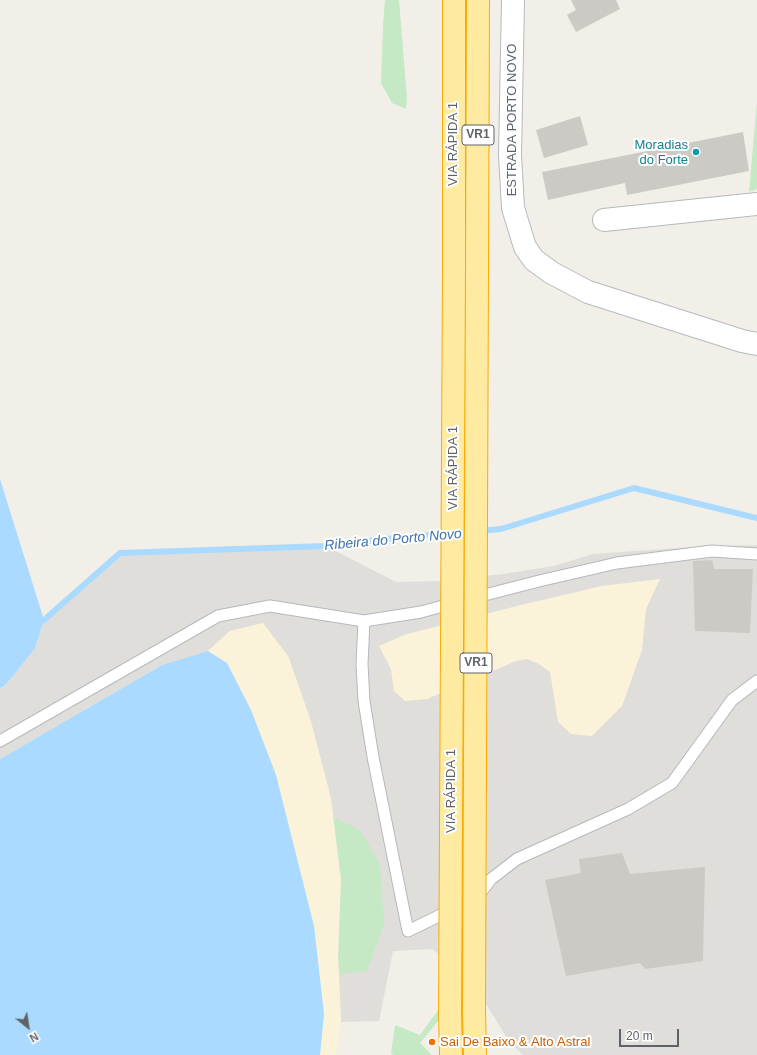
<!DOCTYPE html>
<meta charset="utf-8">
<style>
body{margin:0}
#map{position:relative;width:757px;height:1055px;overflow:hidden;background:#f1efe8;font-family:Helvetica,sans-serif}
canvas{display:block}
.north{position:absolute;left:8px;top:1007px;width:40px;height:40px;-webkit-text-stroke:3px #fff;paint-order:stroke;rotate:150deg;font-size:11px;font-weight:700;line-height:16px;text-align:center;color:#5f6368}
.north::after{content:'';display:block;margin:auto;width:14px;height:18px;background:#5f6368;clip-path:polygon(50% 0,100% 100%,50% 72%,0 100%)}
.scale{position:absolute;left:619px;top:1029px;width:60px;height:18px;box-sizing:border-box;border:2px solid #5f6368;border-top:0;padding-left:5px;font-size:12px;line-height:14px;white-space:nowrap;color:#5f6368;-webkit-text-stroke:3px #fff;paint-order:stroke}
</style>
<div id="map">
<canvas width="757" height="1055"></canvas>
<div class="north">N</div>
<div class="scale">20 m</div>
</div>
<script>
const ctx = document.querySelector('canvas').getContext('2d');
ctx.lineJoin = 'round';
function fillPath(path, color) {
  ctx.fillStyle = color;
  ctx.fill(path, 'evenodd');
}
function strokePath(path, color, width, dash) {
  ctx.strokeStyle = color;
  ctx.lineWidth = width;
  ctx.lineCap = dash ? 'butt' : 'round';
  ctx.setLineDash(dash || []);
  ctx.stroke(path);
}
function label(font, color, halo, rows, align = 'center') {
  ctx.font = font + ' Helvetica,sans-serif';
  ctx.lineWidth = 4;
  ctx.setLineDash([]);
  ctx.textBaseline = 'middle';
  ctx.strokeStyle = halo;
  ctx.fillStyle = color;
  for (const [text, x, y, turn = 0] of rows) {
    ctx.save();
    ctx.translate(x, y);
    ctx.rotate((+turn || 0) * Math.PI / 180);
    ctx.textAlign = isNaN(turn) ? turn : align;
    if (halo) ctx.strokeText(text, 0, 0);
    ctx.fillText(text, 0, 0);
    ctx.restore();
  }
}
const industrial = new Path2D(`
 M757 545V1055H523L510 1043 469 976 432 949 393 951 379 1021 341 1022 338 958 341 880 331 799 311 722 288 656 230 631 208 651 162 665 0 759V689L3 687 14 675 35 648 44 620 120 553 326 546 396 582 441 581 503 574 554 566 593 554 692 547Z`);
const green = new Path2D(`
 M385 0H399L407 99 406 109 392 103 381 83 383 26Z
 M757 102V189L749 192Z
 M333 817 360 830 380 864 384 924 367 971 339 974Z
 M448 997 452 1004 420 1043 432 1055H393L391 1053 395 1025 420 1035Z`);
const sand = new Path2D(`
 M660 579 646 609 642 650 622 706 592 736 571 734 558 722 550 672 539 664 527 659 516 661 427 699 405 701 394 691 391 669 379 646 407 634 525 604 602 586Z
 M263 623 288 656 311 722 331 799 341 880 338 958 341 1022 336 1055H320L324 1014 314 926 276 775 251 710 227 663 208 651 230 631Z`);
const water = new Path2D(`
 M0 479 44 620 35 648 14 675 3 687 0 688Z
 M208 651 227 663 251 710 276 775 314 926 324 1014 320 1055H0V759L162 665Z`);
const stream = new Path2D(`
 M44 620 120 553 326 546 385 539 501 529 634 488 757 518`);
const building = new Path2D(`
 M571 0H616L620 9 576 32 567 15 576 10Z
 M580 116 588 145 544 158 536 130Z
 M743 132 749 171 627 195 625 183 548 200 542 172Z
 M712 560 714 569H753L750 633 695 631 693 561Z
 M622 853 630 874 705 867 703 961 645 969 640 963 566 976 545 880 581 873 579 859Z`);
const service = new Path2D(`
 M473 598 539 581 617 563 712 551 757 554
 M364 621 362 664 364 701 373 757 408 931 453 909
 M0 741 218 616 270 606 364 621 421 612 454 603
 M453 925V922L477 897 491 879 517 859 628 809 672 783 732 700 757 681`);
const minor = new Path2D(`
 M604 220 757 204`);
const secondary = new Path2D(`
 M513 0 510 155 513 208 525 247 534 260 552 273 588 292 742 341 757 344`);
const trunk = new Path2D(`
 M454 271V0
 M477 271 478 0`);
const trunkBridge = new Path2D(`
 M451 1055 450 1013 454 271
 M475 1055 474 1009 477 271`);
const markers = [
 [696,152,4,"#0f9aa8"],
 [432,1042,4,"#e8710a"]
];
const shields = [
 [478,135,32],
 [476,663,32]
];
const shieldNames = [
 ["VR1",478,135],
 ["VR1",476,663]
];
const streetNames = [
 ["ESTRADA PORTO NOVO",512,120,-90],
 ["VIA RÁPIDA 1",453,144,-90],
 ["VIA RÁPIDA 1",453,468,-90],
 ["VIA RÁPIDA 1",451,791,-90]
];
const cultureNames = [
 ["Moradias",688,145],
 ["do Forte",688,160]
];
const foodNames = [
 ["Sai De Baixo & Alto Astral",440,1042]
];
const waterNames = [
 ["Ribeira do Porto Novo",393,540,-5]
];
fillPath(industrial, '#e0deda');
fillPath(green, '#c5e8c5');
fillPath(sand, '#fbf3d9');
fillPath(water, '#aadaff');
strokePath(stream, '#aadaff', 6);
fillPath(building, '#cccac5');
strokePath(service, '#b5b8bc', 13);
strokePath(minor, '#b5b8bc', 24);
strokePath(secondary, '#b6babf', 24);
strokePath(trunk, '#f9ab00', 24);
strokePath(service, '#fff', 11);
strokePath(minor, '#fff', 22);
strokePath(secondary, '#fff', 22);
strokePath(trunk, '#feeaa1', 22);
strokePath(trunkBridge, '#f9ab00', 24, []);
strokePath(trunkBridge, '#feeaa1', 22);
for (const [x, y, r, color] of markers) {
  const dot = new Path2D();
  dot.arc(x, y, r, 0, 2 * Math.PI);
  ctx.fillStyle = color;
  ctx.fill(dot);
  strokePath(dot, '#fff', 1.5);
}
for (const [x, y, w] of shields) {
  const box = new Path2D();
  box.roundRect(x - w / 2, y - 10, w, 20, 3);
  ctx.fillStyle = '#fff';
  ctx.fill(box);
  strokePath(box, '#5f6368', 1);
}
label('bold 12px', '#5f6368', null, shieldNames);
label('13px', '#5f6368', '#fff', streetNames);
label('13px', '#0d838f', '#fff', cultureNames, 'right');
label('13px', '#c56008', '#fff', foodNames, 'left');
label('italic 14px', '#4174aa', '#fff', waterNames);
</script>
